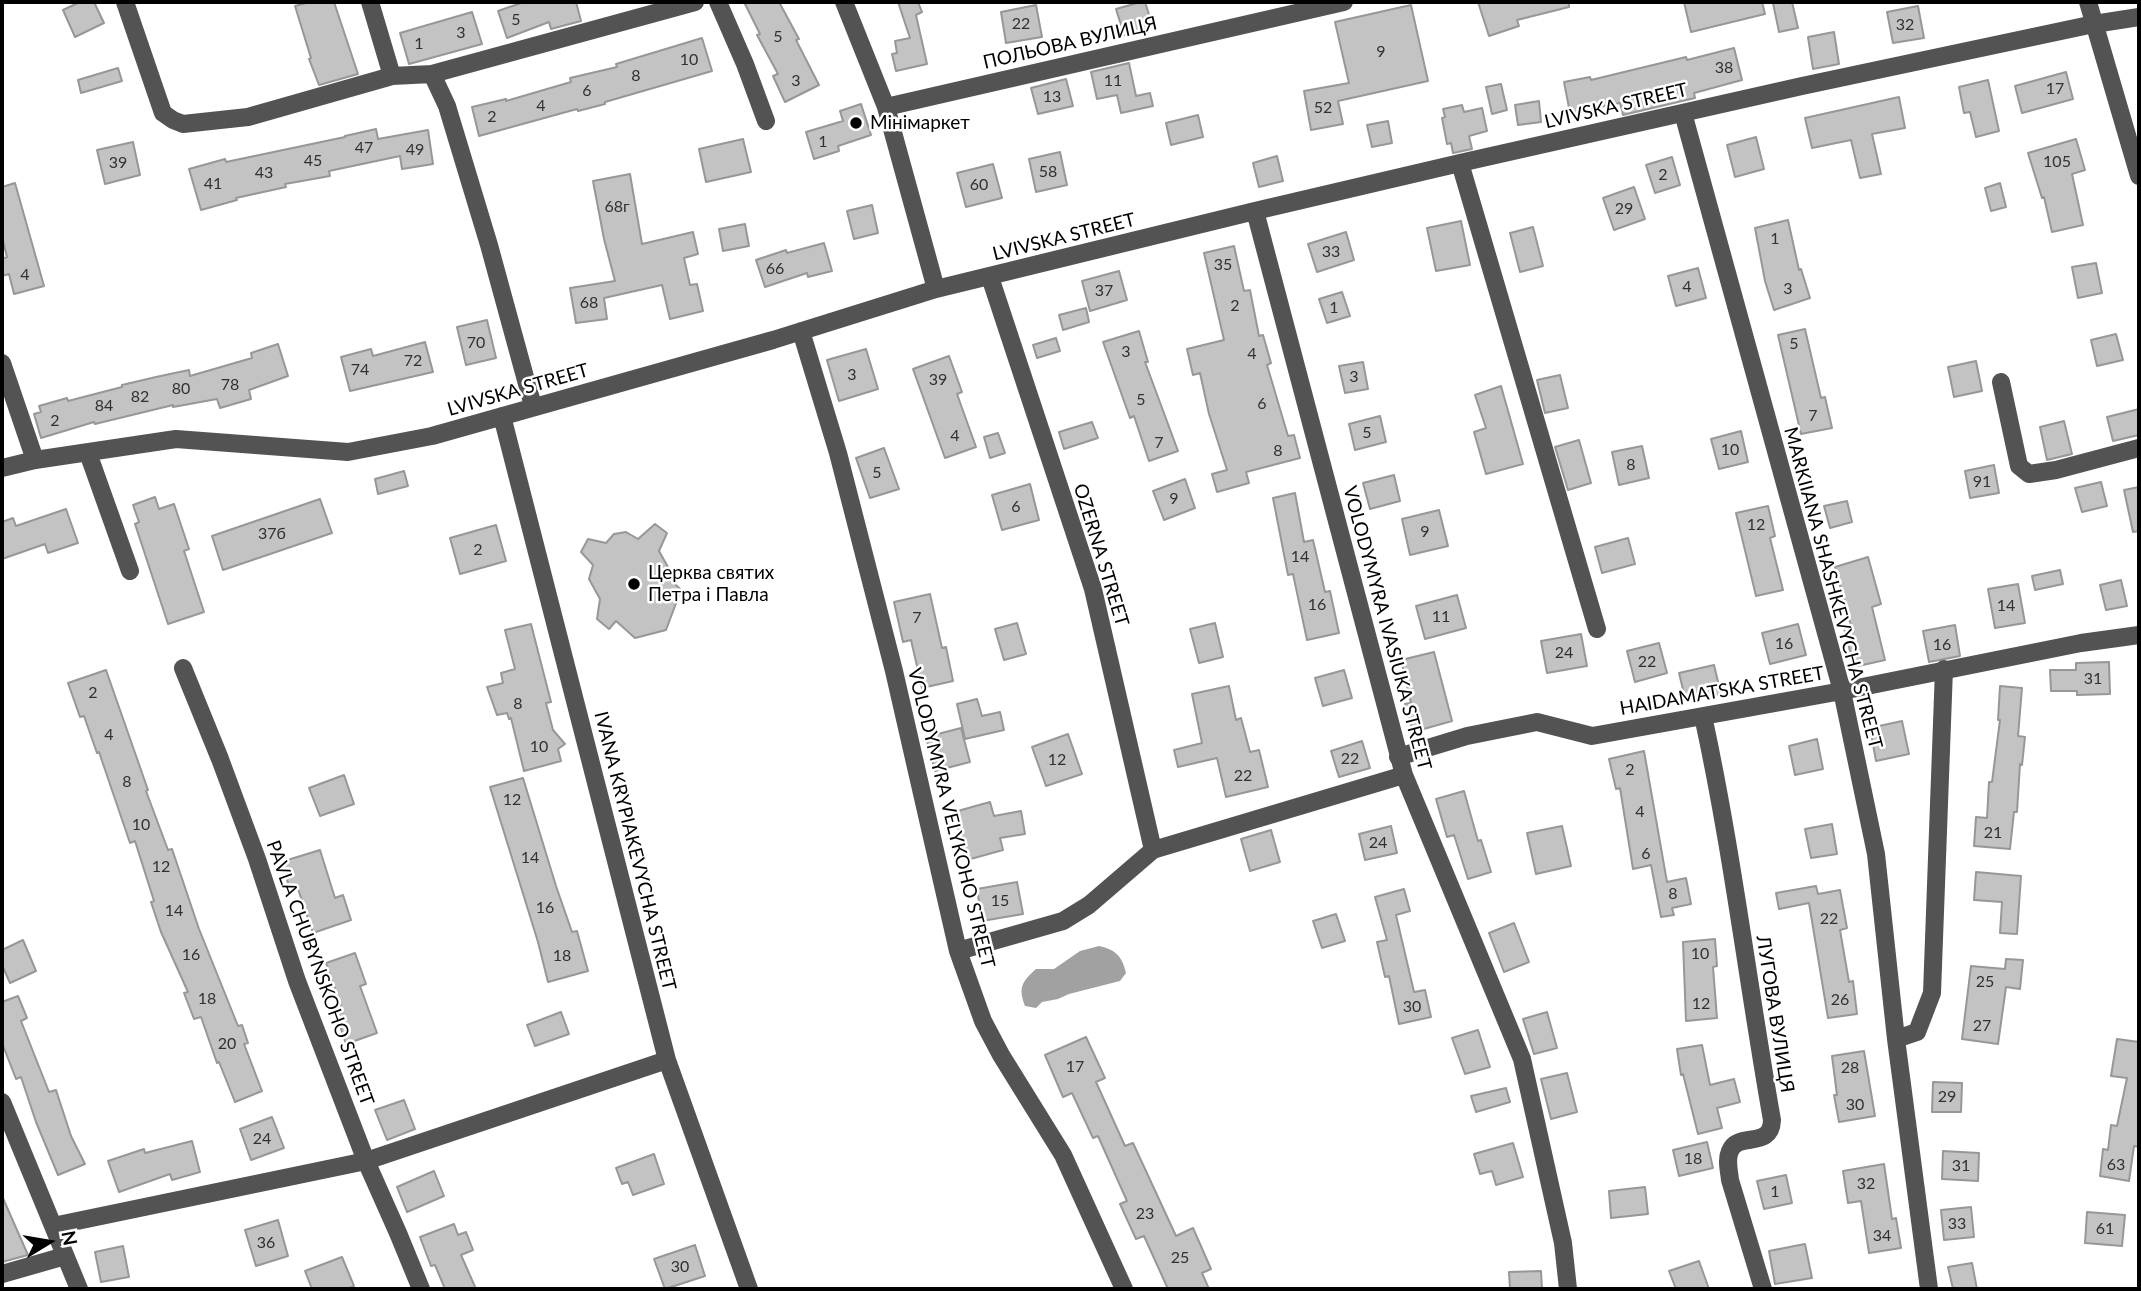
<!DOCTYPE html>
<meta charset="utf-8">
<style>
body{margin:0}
#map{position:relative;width:2141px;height:1291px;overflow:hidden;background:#fff;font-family:Lato,sans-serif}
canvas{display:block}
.frame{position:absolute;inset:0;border:4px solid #000;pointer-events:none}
.north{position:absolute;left:14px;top:1207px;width:70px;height:70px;-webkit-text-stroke:5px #fff;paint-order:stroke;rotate:79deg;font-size:19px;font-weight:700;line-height:28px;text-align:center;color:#000}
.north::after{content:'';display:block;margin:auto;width:24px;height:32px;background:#000;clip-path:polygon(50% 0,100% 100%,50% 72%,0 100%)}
</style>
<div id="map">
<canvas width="2141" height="1291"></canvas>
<div class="frame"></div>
<div class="north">N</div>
</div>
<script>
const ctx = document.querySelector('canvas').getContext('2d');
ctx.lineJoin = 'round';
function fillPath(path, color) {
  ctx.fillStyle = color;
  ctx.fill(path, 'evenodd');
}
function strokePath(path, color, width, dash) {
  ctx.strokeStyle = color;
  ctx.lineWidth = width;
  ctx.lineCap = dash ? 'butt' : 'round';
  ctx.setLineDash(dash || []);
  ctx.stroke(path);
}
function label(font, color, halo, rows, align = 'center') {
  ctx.font = font + ' Lato,sans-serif';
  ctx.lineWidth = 5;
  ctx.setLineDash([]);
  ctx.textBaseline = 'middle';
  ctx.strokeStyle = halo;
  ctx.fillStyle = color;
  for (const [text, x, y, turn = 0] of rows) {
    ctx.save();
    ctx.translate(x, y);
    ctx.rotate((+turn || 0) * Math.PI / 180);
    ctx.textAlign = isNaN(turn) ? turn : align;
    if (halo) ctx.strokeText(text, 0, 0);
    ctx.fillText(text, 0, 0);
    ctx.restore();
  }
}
const water = new Path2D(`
 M1099 946C1116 950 1122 956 1126 973L1120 981 1069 994 1058 999 1042 1002 1036 1008 1025 1006C1018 987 1022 982 1036 969H1054L1080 951Z`);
const building = new Path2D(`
 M80 2H94L104 23 75 37 63 10Z
 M310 2H334L358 74 319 85 309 59 311 58 295 6Z
 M524 2H576L581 21 551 29 549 22 507 38 498 11Z
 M744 2H779L799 39 796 40 819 85 785 102 773 76 778 74 757 35 760 34Z
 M898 2H918L922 12 916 15 927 64 896 71 892 54 897 53 895 41 910 38Z
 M1141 2H1145L1153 27 1124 35 1116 9Z
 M1478 2H1569V7L1517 20 1519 26 1489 36Z
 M1684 2H1762L1765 14 1691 32Z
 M1781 2H1792L1798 28 1779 32 1773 3Z
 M1036 5 1042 37 1006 43 1001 12Z
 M1411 5 1428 81 1338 101 1343 124 1311 130 1304 91 1349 83 1335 22Z
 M1918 6 1924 38 1893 43 1887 12Z
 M472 12 482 44 409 64 400 33Z
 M1834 32 1839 64 1813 69 1808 37Z
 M702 38 712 71 605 102V104L578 111 577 109 479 136 472 107 506 99V101L571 82 570 78 617 67 616 64Z
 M1734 48 1742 80 1694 93 1695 98 1623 115 1620 103 1570 113 1564 82 1590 77 1591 80 1686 57 1687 60Z
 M1129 63 1136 96 1150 93 1153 106 1121 113 1117 95 1097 99 1091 72Z
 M118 68 122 81 81 93 78 80Z
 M2066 72 2073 99 2022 113 2015 86Z
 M1066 79 1073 106 1038 114 1031 88Z
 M1988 80 1999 131 1976 137 1970 112 1964 113 1959 87Z
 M1501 84 1507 110 1492 114 1486 87Z
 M1899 97 1905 128 1872 134 1881 174 1860 178 1851 140 1812 148 1805 118Z
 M1539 101 1541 122 1518 125 1515 105Z
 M861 104 871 135 838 146 839 151 814 159 806 132 843 121 840 111Z
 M1462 105 1464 112 1482 108 1487 131 1469 136 1472 149 1453 153 1451 143 1447 144 1442 118 1445 117 1443 109Z
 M1198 115 1203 137 1171 145 1166 123Z
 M1388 121 1392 143 1372 147 1367 125Z
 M376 129 378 139 428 130 433 164 402 169 400 156 329 171 330 176 285 184 286 187 236 198 237 200 201 210 189 169 225 159 226 162 345 137V136Z
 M1756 137 1764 169 1735 177 1727 145Z
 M743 139 751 172 706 182 699 149Z
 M2076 139 2085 170 2072 174 2083 225 2052 232 2044 197 2042 198 2028 153Z
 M133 142 140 175 105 184 97 150Z
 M1060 152 1067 185 1036 192 1029 159Z
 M1277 156 1283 181 1259 187 1253 163Z
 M1672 157 1680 185 1655 193 1646 165Z
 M993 164 1002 198 966 207 957 173Z
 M630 174 642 244 693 232 698 254 684 258 690 285 697 284 703 311 670 319 662 285 604 298 607 319 576 323 570 288 615 281 604 239 593 181Z
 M15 183 44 286 14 294 9 274 2 276V259L7 257 2 237V187Z
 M2000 183 2006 207 1991 211 1985 188Z
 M1634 187 1645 219 1614 230 1603 198Z
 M872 205 878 233 854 239 847 211Z
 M1788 220 1799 270 1801 269 1810 298 1774 310 1765 281 1755 228Z
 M1461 221 1470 265 1436 271 1427 228Z
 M745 224 749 246 723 251 719 229Z
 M1533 227 1543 266 1520 272 1510 233Z
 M1346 232 1354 260 1317 272 1308 244Z
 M824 243 832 271 808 277 807 273 765 287 756 260 786 250 787 253Z
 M1234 246 1244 291 1250 290 1259 336 1263 335 1271 363 1267 365 1288 436 1294 435 1300 458 1246 472 1249 483 1217 492 1212 474 1227 470 1209 414 1200 373 1193 375 1187 349 1224 340 1204 253Z
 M2096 263 2102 293 2078 298 2072 267Z
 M1698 268 1706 298 1676 306 1668 276Z
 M1119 271 1127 300 1090 311 1082 281Z
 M1342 292 1350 316 1327 323 1319 299Z
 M1086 308 1089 322 1063 330 1059 315Z
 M487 320 496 358 466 365 457 327Z
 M1805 329 1821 398 1825 397 1832 428 1801 434 1778 335Z
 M1139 331 1148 362H1145L1178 451 1149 461 1134 416 1130 418 1103 342Z
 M2116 334 2123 360 2097 366 2091 340Z
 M1056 338 1060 351 1037 358 1033 345Z
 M425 342 433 372 350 391 341 357 371 349 373 356Z
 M278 344 288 376 249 390 251 399 220 408 217 399 173 407V405L95 424 94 422 41 438 34 414 41 412 39 406 67 398 68 401 122 387V385L156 377 189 370 190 376 252 358 251 353Z
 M866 349 878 389 839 401 827 360Z
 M949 356 962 392 957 394 976 447 945 458 913 369Z
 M1976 361 1982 391 1954 397 1948 367Z
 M1363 362 1368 389 1345 393 1339 366Z
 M1560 375 1568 408 1545 413 1537 380Z
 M1501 386 1523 464 1486 474 1474 432 1486 428 1475 395Z
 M2139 409V435L2113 441 2107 417Z
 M1380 416 1386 442 1355 450 1349 424Z
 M2064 421 2072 454 2047 460 2040 427Z
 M1092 422 1098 438 1064 449 1059 432Z
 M1741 431 1748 462 1719 469 1711 439Z
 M998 433 1005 453 990 458 984 437Z
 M1579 440 1591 483 1568 490 1555 447Z
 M1642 446 1649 478 1619 485 1612 452Z
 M884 448 899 489 870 498 856 458Z
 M1994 465 1999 493 1970 498 1965 471Z
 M404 471 408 486 378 494 375 479Z
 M1394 475 1400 501 1370 509 1363 483Z
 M1185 479 1195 508 1164 520 1153 491Z
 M2101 482 2107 506 2082 512 2075 488Z
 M1030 484 1039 520 1002 530 992 495Z
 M2139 487V531L2133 532 2124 490Z
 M1295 493 1304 542 1313 540 1325 592 1330 591 1339 633 1307 640 1293 574 1288 575 1273 498Z
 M155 497 159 509 174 504 189 549 184 551 204 612 168 624 135 524 139 522 133 505Z
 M320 499 332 533 223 570 212 536Z
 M1847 501 1852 522 1830 528 1824 506Z
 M1768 506 1775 536 1770 538 1783 590 1756 596 1736 513Z
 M66 509 78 543 48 553 45 544 2 559V522L13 518 16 526Z
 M1439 510 1448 546 1410 555 1402 519Z
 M655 524 667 533 659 551 668 567 667 576 681 590 666 630 635 638 616 621 609 629 597 619 600 599 589 579 593 565 581 552 588 539 606 543 614 534 626 532 638 539Z
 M496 525 506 561 460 574 450 538Z
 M1628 538 1635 564 1602 573 1595 547Z
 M1868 557 1881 604 1872 607 1885 660 1854 667 1844 628 1851 626 1835 567Z
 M2060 570 2063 584 2035 590 2032 576Z
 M2121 580 2127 606 2106 610 2100 585Z
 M2018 584 2025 623 1995 628 1988 589Z
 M930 594 942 648 946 647 953 681 922 688 911 640 903 642 894 602Z
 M1457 595 1466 628 1425 639 1416 606Z
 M1017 623 1026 654 1004 660 995 629Z
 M1215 623 1223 657 1199 663 1190 629Z
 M531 624 551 702 546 703 553 730 565 744 558 749 561 761 524 771 511 718 509 719 507 713 497 715 487 687 503 683 501 673 515 669 505 630Z
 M1798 624 1806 655 1770 664 1762 633Z
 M1955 625 1960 656 1929 662 1923 631Z
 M1581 634 1587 666 1547 673 1541 641Z
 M1659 643 1667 673 1635 682 1627 651Z
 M1434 652 1452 721 1413 732 1405 704 1411 703 1401 660Z
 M2109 662 2110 694 2077 695V691H2051L2050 670H2076V663Z
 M1714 665 1721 694 1686 702 1679 673Z
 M106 670 148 790 146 791 168 850 172 849 199 929 238 1026 242 1025 248 1043 244 1044 262 1091 235 1102 219 1062 217 1063 201 1017 194 1019 184 993 188 992 161 932 151 902 154 901 135 841 130 843 99 752 97 753 84 716 80 717 68 683Z
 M1344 670 1352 698 1323 706 1315 678Z
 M1229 686 1236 720 1241 718 1250 752 1259 750 1268 787 1226 797 1217 758 1178 767 1174 750 1202 743 1192 694Z
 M2000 686 2022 688 2018 736 2025 737 2022 765 2020 764 2017 812H2014L2010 849 1974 846 1976 817 1987 818 1989 782H1992L2000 720H1998Z
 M977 699 982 716 1000 712 1004 730 965 739 957 704Z
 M1902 721 1909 754 1876 761 1870 728Z
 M961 728 970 762 935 771 926 737Z
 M1068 734 1082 774 1046 786 1032 747Z
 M1817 739 1823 769 1795 775 1789 746Z
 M1362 741 1370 768 1339 777 1331 751Z
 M1644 751 1667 882 1686 878 1691 904 1672 908 1674 915 1661 917 1651 865 1633 869 1620 788 1616 789 1609 759Z
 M344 775 354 804 320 816 309 788Z
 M523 778 556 886 572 932 577 931 588 971 548 982 538 942 490 787Z
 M1464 791 1478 841 1481 840 1491 872 1468 879 1454 835 1447 837 1436 799Z
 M990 802 994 816 1021 811 1025 834 1000 838 1003 850 967 860 954 812Z
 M1832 824 1837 854 1811 858 1805 829Z
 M1391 826 1397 853 1365 860 1359 834Z
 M1562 826 1571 866 1536 874 1527 833Z
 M1271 830 1280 862 1250 871 1241 839Z
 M320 850 335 898 343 895 351 920 313 933 298 889 291 892 281 862Z
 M1976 872 2021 876 2017 934 2000 933 2002 902 1974 900Z
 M1017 882 1023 914 982 921 977 889Z
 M1816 886 1818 894 1840 890 1847 928 1840 930 1849 982 1853 981 1857 1014 1828 1018 1809 903 1779 909 1776 893Z
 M1404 889 1410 911 1396 915 1414 992 1425 990 1431 1017 1399 1024 1389 976 1385 977 1377 942 1387 940 1375 897Z
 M1336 914 1345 941 1322 948 1313 921Z
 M1514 923 1529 962 1504 972 1489 933Z
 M1715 939 1717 966 1713 967 1717 1018 1686 1021 1683 942Z
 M23 940 36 971 10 983 2 965V950Z
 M355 953 366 984 360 986 377 1033 346 1044 336 1014 343 1012 326 963Z
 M2006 959 2023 960 2020 989 2006 987 1998 1044 1962 1039 1971 966 2005 969Z
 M18 996 27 1018 21 1021 49 1092 56 1090 71 1136 85 1164 58 1175 36 1122 21 1077 16 1079 2 1043V1002Z
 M561 1012 569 1034 535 1046 527 1025Z
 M1547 1012 1557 1048 1534 1054 1523 1019Z
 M1478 1030 1490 1067 1465 1074 1452 1038Z
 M1086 1037 1105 1078 1096 1082 1125 1146 1133 1143 1176 1236 1193 1228 1211 1269 1202 1273 1209 1289H1168L1144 1236 1136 1239 1120 1204 1127 1201 1098 1136 1093 1138 1072 1093 1063 1097 1045 1055Z
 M2117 1039 2139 1042V1147L2134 1146 2129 1181 2100 1176 2103 1149 2108 1150 2111 1125 2117 1126 2127 1078 2111 1076Z
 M1702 1045 1710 1085 1734 1079 1740 1102 1717 1108 1722 1128 1698 1134 1683 1074 1681 1075 1677 1049Z
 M1864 1051 1875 1116 1839 1122 1834 1095H1837L1832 1056Z
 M1567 1073 1577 1112 1551 1119 1541 1079Z
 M1933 1082 1962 1083 1961 1112H1932Z
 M1506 1088 1510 1102 1476 1112 1471 1096Z
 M404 1100 415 1129 387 1140 375 1110Z
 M272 1117 284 1148 251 1160 240 1129Z
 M192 1141 200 1172 172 1180 170 1174 119 1192 108 1161 144 1149 145 1153Z
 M1707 1142 1713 1168 1679 1176 1673 1150Z
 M1513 1143 1523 1177 1496 1185 1492 1171 1480 1174 1474 1154Z
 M1943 1151 1979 1153 1978 1181 1942 1179Z
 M654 1154 664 1184 633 1195 628 1182 622 1184 616 1168Z
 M1884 1164 1892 1219 1896 1218 1901 1248 1869 1253 1861 1201 1848 1203 1843 1171Z
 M434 1171 444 1196 407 1212 397 1187Z
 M1786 1175 1792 1203 1764 1209 1757 1181Z
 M1645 1187 1648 1214 1611 1218 1609 1191Z
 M2 1196 28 1255 2 1262Z
 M1971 1207 1974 1237 1944 1240 1941 1210Z
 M2087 1212 2125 1215 2122 1246 2085 1243Z
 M278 1220 288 1256 256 1266 245 1230Z
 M454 1224 458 1235 466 1232 473 1250 461 1255 476 1289H445L435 1265 431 1266 420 1237Z
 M1805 1244 1812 1278 1775 1284 1769 1251Z
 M695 1245 705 1276 665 1289 654 1259Z
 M123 1246 129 1277 101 1282 95 1252Z
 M342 1257 354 1286 347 1289H312L305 1271Z
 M1699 1261 1709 1289H1676L1669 1271Z
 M1972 1263 1977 1289H1953L1948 1267Z
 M1541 1271 1542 1289H1510L1509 1272Z`);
const minor = new Path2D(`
 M125 2 163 113 173 120 183 124 248 117 392 76 432 74 695 2
 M370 2 392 76
 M718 2 745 64 766 121
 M844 2 886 107 936 289
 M2088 2 2139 176
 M432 74 447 106 489 245 533 406
 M886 107 1344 2
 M1683 113 1842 691 1876 854 1896 1039 1929 1289
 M1460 163 1597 629
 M1255 211 1404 775 1522 1059 1563 1243 1568 1289
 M990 277 1093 589 1153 850
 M801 331 838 453 894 671 958 951 983 1021 1001 1055 1063 1155 1124 1289
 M2 363 35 460
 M2001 382 2019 466 2029 474 2056 470 2139 448
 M502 416 667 1060 749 1289
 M88 453 130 571
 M2 468 35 460 176 439 348 452 432 436 773 340 936 289 1255 211 1460 163 1802 86 2094 24 2139 17
 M183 668 220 759 257 859 297 981 366 1161 398 1233 421 1289
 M1703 716C1732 849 1748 985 1772 1120 1771 1150 1738 1131 1730 1151 1726 1160 1729 1170 1730 1180L1763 1289
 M1398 757 1467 736 1537 722 1592 736 1842 691 2081 643 2139 635
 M958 951 1063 921 1089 905 1153 850 1404 775
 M1896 1039 1917 1032 1932 993 1944 669
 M2 1102 79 1289
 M53 1226 366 1161 667 1060
 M2 1274 65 1256`);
const markers = [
 [856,123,7,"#000"],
 [634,584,7,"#000"]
];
const numberNames = [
 ["5",516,20],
 ["22",1021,24],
 ["32",1905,25],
 ["3",461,33],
 ["5",778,37],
 ["1",419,44],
 ["9",1381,52],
 ["10",689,60],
 ["38",1724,68],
 ["8",636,76],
 ["3",796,81],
 ["11",1113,81],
 ["17",2055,89],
 ["6",587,91],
 ["13",1052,97],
 ["4",541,106],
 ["52",1323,108],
 ["2",492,117],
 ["1",823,142],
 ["47",364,148],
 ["49",415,150],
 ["45",313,161],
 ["105",2057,162],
 ["39",118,163],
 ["58",1048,172],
 ["43",264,173],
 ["2",1663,175],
 ["41",213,184],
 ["60",979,185],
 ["68г",617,207],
 ["29",1624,209],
 ["1",1775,239],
 ["33",1331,252],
 ["35",1223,265],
 ["66",775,269],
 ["4",25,275],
 ["4",1687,287],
 ["3",1788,289],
 ["37",1104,291],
 ["68",589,303],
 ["2",1235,306],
 ["1",1334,308],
 ["70",476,343],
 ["5",1794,344],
 ["3",1126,352],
 ["4",1252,354],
 ["72",413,361],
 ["74",360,370],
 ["3",852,375],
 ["3",1354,377],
 ["39",938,380],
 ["78",230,385],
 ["80",181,389],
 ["82",140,397],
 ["5",1141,400],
 ["6",1262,404],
 ["84",104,406],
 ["7",1813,416],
 ["2",55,421],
 ["5",1367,433],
 ["4",955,436],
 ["7",1159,443],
 ["10",1730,450],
 ["8",1278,451],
 ["8",1631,465],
 ["5",877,473],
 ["91",1982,482],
 ["9",1174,499],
 ["6",1016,507],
 ["12",1756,525],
 ["9",1425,532],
 ["37б",272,534],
 ["2",478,550],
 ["14",1300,557],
 ["16",1317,605],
 ["14",2006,606],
 ["11",1441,617],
 ["7",917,618],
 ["16",1784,644],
 ["16",1942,645],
 ["24",1564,653],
 ["22",1647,662],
 ["31",2093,679],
 ["2",93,693],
 ["8",518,704],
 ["4",109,735],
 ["10",539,747],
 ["22",1350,759],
 ["12",1057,760],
 ["2",1630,770],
 ["22",1243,776],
 ["8",127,782],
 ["12",512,800],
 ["4",1640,812],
 ["10",141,825],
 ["21",1993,833],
 ["24",1378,843],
 ["6",1646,854],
 ["14",530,858],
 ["12",161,867],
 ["8",1673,894],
 ["15",1000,901],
 ["16",545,908],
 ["14",174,911],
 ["22",1829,919],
 ["10",1700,954],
 ["16",191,955],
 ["18",562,956],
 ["25",1985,982],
 ["18",207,999],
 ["26",1840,1000],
 ["12",1701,1004],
 ["30",1412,1007],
 ["27",1982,1026],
 ["20",227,1044],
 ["17",1075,1067],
 ["28",1850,1068],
 ["29",1947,1097],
 ["30",1855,1105],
 ["24",262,1139],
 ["18",1693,1159],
 ["63",2116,1165],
 ["31",1961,1166],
 ["32",1866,1184],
 ["1",1775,1192],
 ["23",1145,1214],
 ["33",1957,1224],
 ["61",2105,1229],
 ["34",1882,1236],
 ["36",266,1243],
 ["25",1180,1258],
 ["30",680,1267]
];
const streetNames = [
 ["ПОЛЬОВА ВУЛИЦЯ",1070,43,-13],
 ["LVIVSKA STREET",1616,106,-13],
 ["LVIVSKA STREET",1064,237,-14],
 ["LVIVSKA STREET",518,390,-16],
 ["OZERNA STREET",1101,555,73],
 ["MARKIIANA SHASHKEVYCHA STREET",1833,588,75],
 ["VOLODYMYRA IVASIUKA STREET",1387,628,75],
 ["HAIDAMATSKA STREET",1722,691,-10],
 ["VOLODYMYRA VELYKOHO STREET",951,818,76],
 ["IVANA KRYPIAKEVYCHA STREET",635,851,76],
 ["PAVLA CHUBYNSKOHO STREET",320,973,70],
 ["ЛУГОВА ВУЛИЦЯ",1775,1014,81]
];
const poiNames = [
 ["Мінімаркет",870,123],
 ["Церква святих",648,573],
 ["Петра і Павла",648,595]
];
fillPath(water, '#a1a1a1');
fillPath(building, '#c3c3c3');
strokePath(building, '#979797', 2);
strokePath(minor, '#535353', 18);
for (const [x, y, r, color] of markers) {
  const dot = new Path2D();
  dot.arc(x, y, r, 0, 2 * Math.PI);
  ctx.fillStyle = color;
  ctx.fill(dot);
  strokePath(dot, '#fff', 2.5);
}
label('16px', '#313131', null, numberNames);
label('19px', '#000', '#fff', streetNames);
label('19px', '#000', '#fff', poiNames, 'left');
</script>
